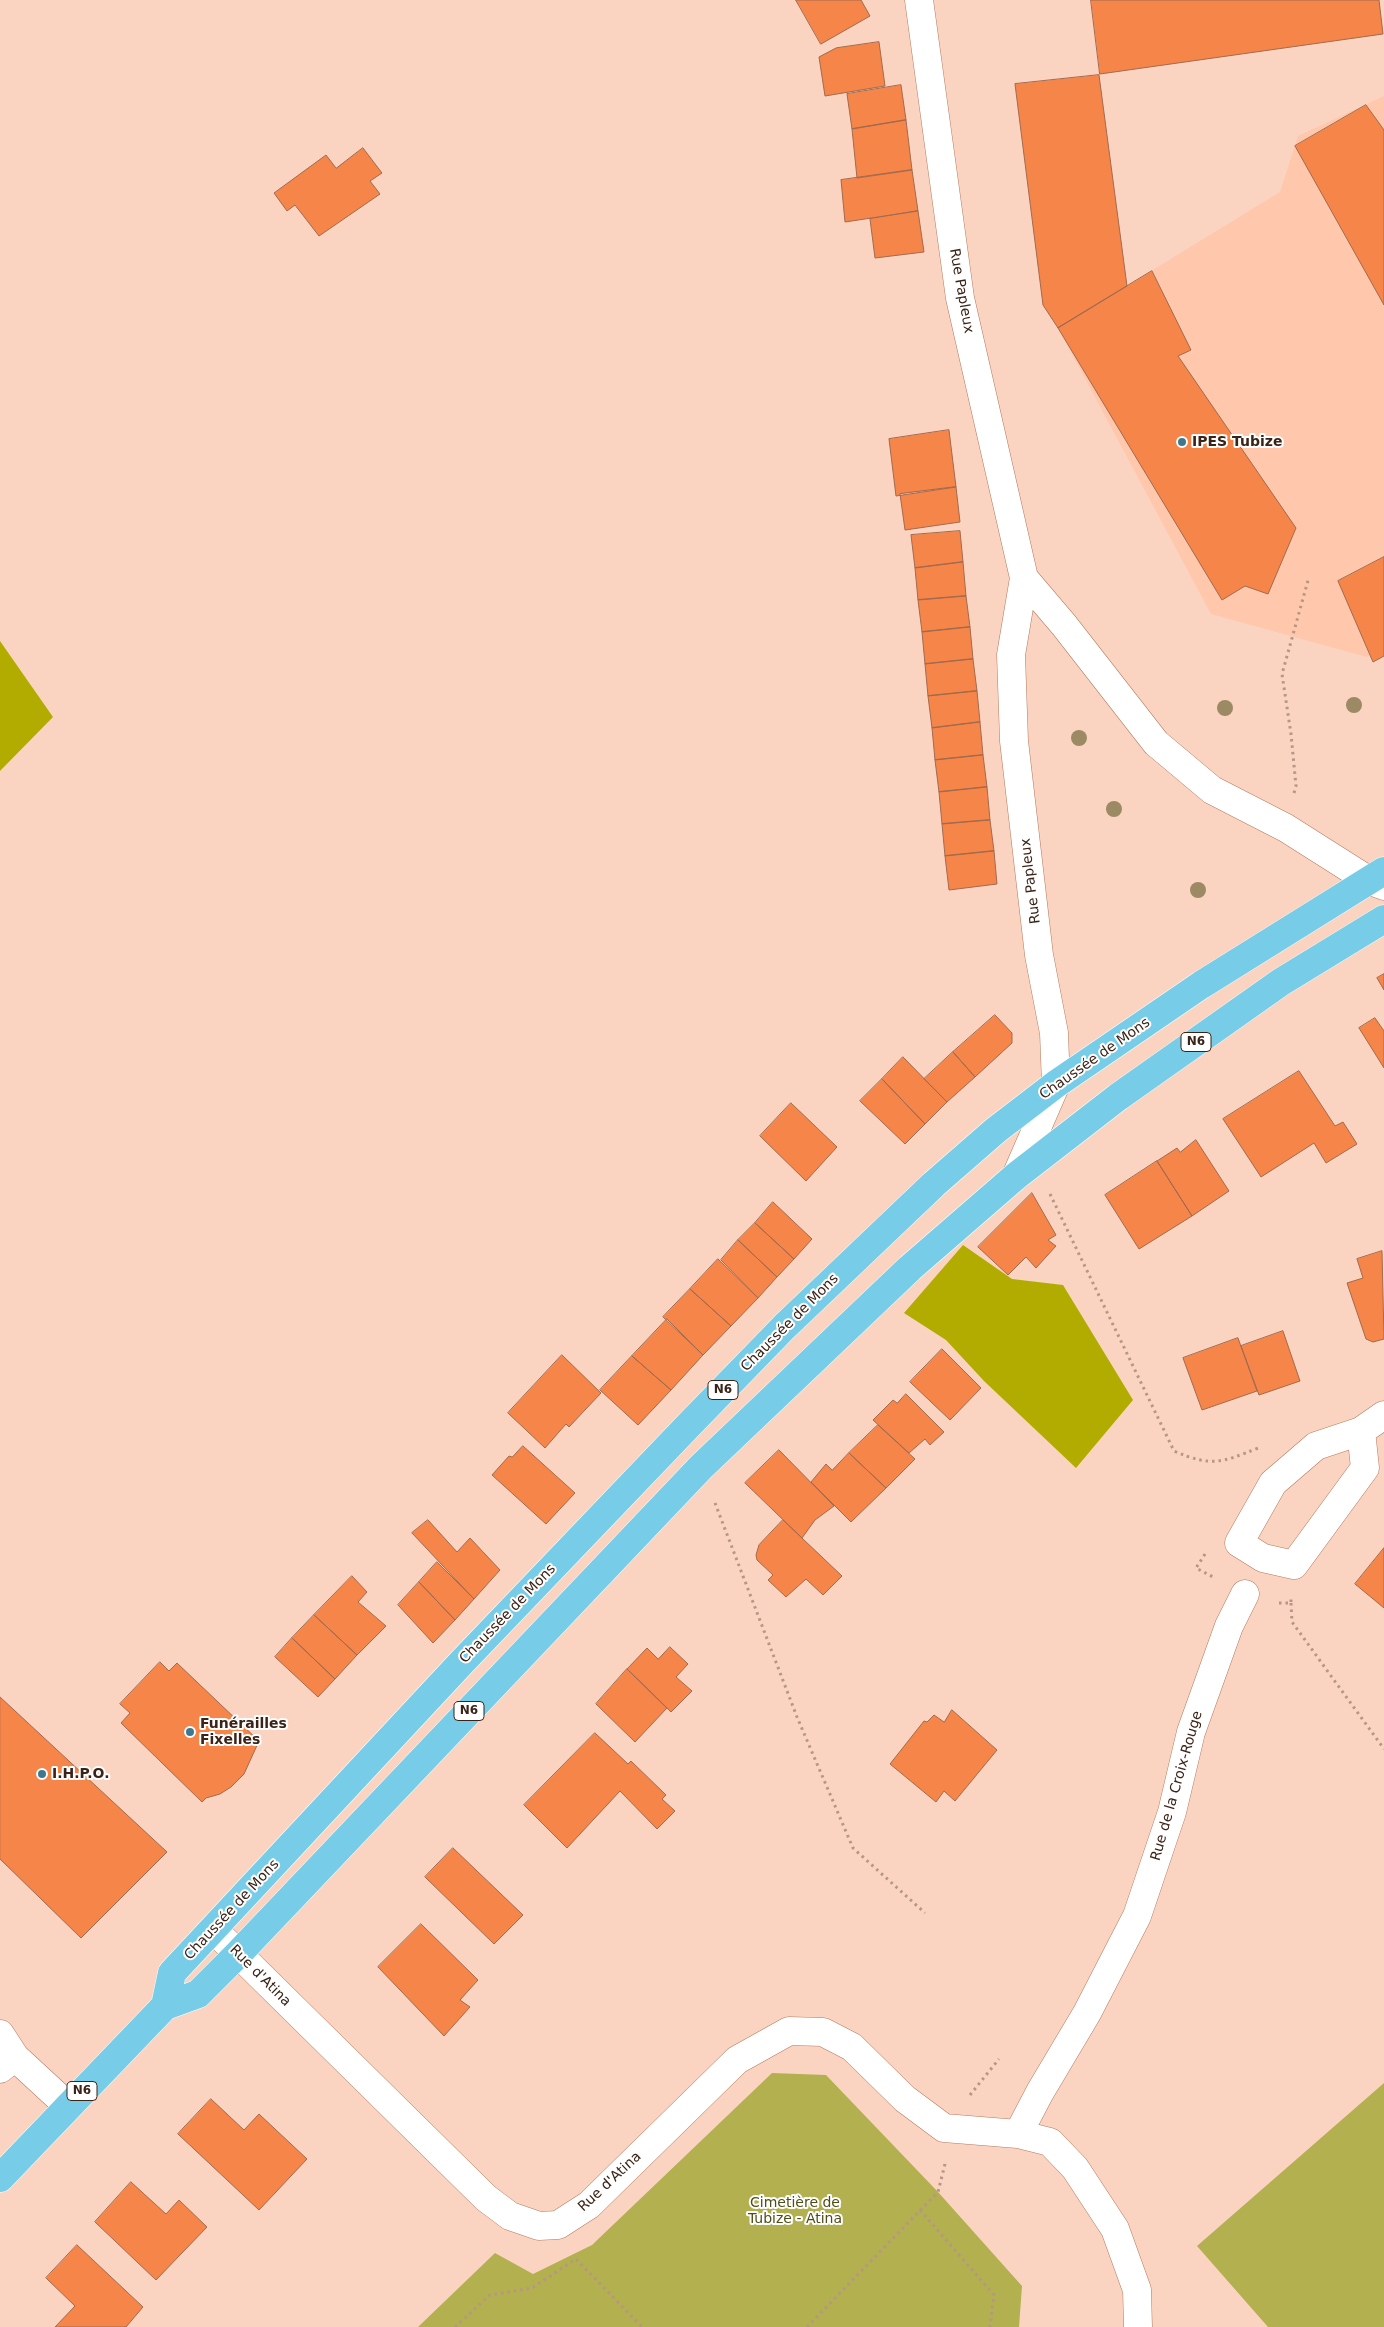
<!DOCTYPE html>
<meta charset="utf-8">
<style>
body{margin:0}
canvas{display:block;background:#fad4c1}
</style>
<canvas width="1384" height="2327"></canvas>
<script>
const ctx = document.querySelector('canvas').getContext('2d');
ctx.lineJoin = 'round';
function fillPath(path, color) {
  ctx.fillStyle = color;
  ctx.fill(path, 'evenodd');
}
function strokePath(path, color, width, dash) {
  ctx.strokeStyle = color;
  ctx.lineWidth = width;
  ctx.lineCap = dash ? 'butt' : 'round';
  ctx.setLineDash(dash || []);
  ctx.stroke(path);
}
function label(font, color, halo, rows, align = 'center') {
  ctx.font = font + ' "DejaVu Sans",sans-serif';
  ctx.lineWidth = 4;
  ctx.setLineDash([]);
  ctx.textBaseline = 'middle';
  ctx.strokeStyle = halo;
  ctx.fillStyle = color;
  for (const [text, x, y, turn = 0] of rows) {
    ctx.save();
    ctx.translate(x, y);
    ctx.rotate((+turn || 0) * Math.PI / 180);
    ctx.textAlign = isNaN(turn) ? turn : align;
    if (halo) ctx.strokeText(text, 0, 0);
    ctx.fillText(text, 0, 0);
    ctx.restore();
  }
}
const built = new Path2D(`
 M1384 96V648L1367 657 1211 614 1058 328 1280 192 1298 136Z`);
const green = new Path2D(`
 M772 2073 826 2075 938 2192 1022 2286 1019 2327H418L495 2253 533 2274 592 2245Z
 M1384 2083V2327H1268L1197 2246Z`);
const forest = new Path2D(`
 M0 641 53 717 0 771Z
 M963 1245 1012 1279 1063 1285 1133 1400 1076 1468 984 1381 946 1340 904 1313Z`);
const building = new Path2D(`
 M796 0H861L870 16 821 44Z
 M1091 0H1379L1383 34 1100 74Z
 M879 42 885 86 825 96 819 57 836 48Z
 M1099 75 1127 286 1058 328 1043 305 1015 84Z
 M901 85 906 120 852 129 847 94Z
 M1366 105 1384 130V305L1295 146Z
 M906 120 912 170 857 178 852 129Z
 M363 148 382 173 370 181 380 194 319 236 295 205 287 211 274 193 326 155 336 168Z
 M912 170 918 211 845 222 841 180Z
 M918 211 924 252 875 258 870 219Z
 M1152 271 1191 350 1178 356 1296 528 1268 594 1245 586 1222 600 1058 328Z
 M949 430 956 487 896 496 889 439Z
 M956 487 960 522 905 530 900 494Z
 M960 531 963 562 915 568 911 535Z
 M1384 557V656L1373 662 1338 581Z
 M963 562 966 596 918 600 915 568Z
 M966 596 970 627 922 632 918 600Z
 M970 627 973 659 925 664 922 632Z
 M973 659 977 691 928 696 925 664Z
 M977 691 980 722 932 728 928 696Z
 M980 722 983 755 935 760 932 728Z
 M983 755 987 787 939 792 935 760Z
 M987 787 990 820 942 824 939 792Z
 M990 820 994 851 945 856 942 824Z
 M994 851 997 884 949 890 945 856Z
 M1384 974V990L1377 978Z
 M995 1015 1012 1033V1043L975 1077 953 1052Z
 M1375 1018 1384 1031V1068L1359 1028Z
 M953 1052 975 1077 947 1102 924 1079Z
 M903 1057 947 1102 925 1124 882 1079Z
 M1299 1071 1335 1126 1343 1122 1357 1144 1326 1163 1314 1143 1261 1177 1223 1119Z
 M882 1079 925 1124 905 1144 860 1101Z
 M791 1103 837 1147 806 1181 760 1136Z
 M1196 1140 1229 1191 1192 1216 1157 1161 1177 1148 1180 1152Z
 M1157 1161 1192 1216 1139 1249 1105 1195Z
 M1032 1193 1056 1235 1048 1240 1056 1246 1036 1268 1026 1257 1008 1275 978 1247Z
 M773 1202 812 1239 794 1259 755 1223Z
 M755 1223 794 1259 777 1277 738 1240Z
 M738 1240 777 1277 758 1298 721 1260Z
 M1382 1251 1384 1339 1373 1342 1366 1339 1347 1283 1363 1278 1357 1259Z
 M718 1259 758 1298 731 1326 690 1289Z
 M690 1289 731 1326 703 1355 663 1317Z
 M667 1319 703 1355 671 1390 632 1356Z
 M1283 1331 1300 1381 1259 1395 1241 1346Z
 M1238 1338 1257 1391 1202 1410 1183 1358Z
 M942 1349 981 1388 950 1420 910 1382Z
 M562 1355 601 1393 569 1427 566 1424 545 1448 508 1413Z
 M632 1356 671 1390 638 1425 600 1390Z
 M906 1394 944 1432 930 1445 925 1439 909 1453 873 1420 893 1400 897 1403Z
 M878 1425 915 1459 886 1488 849 1453Z
 M523 1446 575 1493 546 1524 492 1475 509 1456 512 1457Z
 M779 1450 834 1506 815 1520 802 1538 745 1483Z
 M849 1453 886 1488 851 1522 811 1482 826 1464 832 1470Z
 M428 1520 457 1552 470 1538 500 1570 474 1599 412 1533Z
 M783 1520 842 1576 823 1595 806 1579 786 1597 768 1580 773 1575 757 1560 756 1555 759 1545Z
 M1384 1548V1608L1355 1584Z
 M437 1562 474 1599 455 1620 419 1582Z
 M352 1576 367 1592 358 1602 386 1626 357 1655 314 1615Z
 M419 1582 455 1620 433 1643 398 1605Z
 M314 1615 357 1655 335 1679 292 1638Z
 M292 1638 335 1679 318 1697 275 1657Z
 M670 1647 688 1664 676 1677 692 1691 671 1712 627 1669 647 1648 658 1659Z
 M160 1662 169 1671 177 1663 259 1741 244 1774 231 1787 220 1794 206 1798 202 1802 121 1723 130 1713 120 1704Z
 M627 1669 667 1708 635 1742 596 1704Z
 M0 1697 167 1852 81 1938 0 1859Z
 M952 1710 997 1750 955 1801 944 1791 936 1802 890 1764 924 1721 927 1722 934 1715 944 1722Z
 M595 1733 628 1764 631 1761 666 1795 662 1799 675 1811 657 1829 620 1791 567 1848 524 1805Z
 M453 1848 523 1915 494 1944 425 1877Z
 M421 1924 478 1980 460 2000 470 2007 444 2036 378 1967Z
 M211 2099 244 2130 259 2114 307 2159 259 2210 178 2134Z
 M131 2182 166 2214 179 2200 207 2227 156 2280 95 2222Z
 M77 2245 143 2307 126 2327H55L75 2306 46 2278Z`);
const path = new Path2D(`
 M1294 793 1296 786 1291 734 1282 674 1309 577
 M1050 1194 1174 1451C1211 1467 1221 1463 1258 1448
 M715 1503 797 1717 853 1848 925 1913
 M1205 1554 1196 1568 1215 1578
 M1279 1603H1291V1598
 M1291 1603 1292 1622 1384 1749
 M970 2095 999 2059
 M920 2210 994 2295 990 2327
 M455 2327 490 2295 532 2288 576 2259 642 2327
 M807 2327 938 2192 945 2164`);
const minor = new Path2D(`
 M919 0 960 298 1024 578 1011 655 1014 741 1039 955 1054 1033 1056 1084 1016 1176
 M1024 578 1064 625 1156 743 1212 790 1286 828 1368 880 1384 886
 M1361 1431 1365 1468 1294 1565 1263 1558 1239 1543 1273 1483 1316 1446 1361 1431 1384 1415
 M214 1930 486 2198 510 2216 539 2226 558 2225 589 2205 737 2060 789 2031 823 2032 852 2047 905 2099 944 2128 1018 2134 1050 2142 1075 2168 1115 2229 1137 2290 1138 2327
 M0 2034 15 2057
 M0 2069 15 2057 68 2106
 M1018 2134 1040 2092 1087 2013 1137 1916 1172 1812 1191 1732 1229 1626 1245 1594`);
const major = new Path2D(`
 M165 2006 172 1973 462 1662 685 1429 784 1327 934 1184 996 1130 1056 1084 1201 985 1384 871
 M0 2178 165 2006 198 1994 238 1954 701 1467 910 1268 1016 1176 1118 1097 1281 982 1384 919`);
const trees = [
 [1354,705],
 [1225,708],
 [1079,738],
 [1114,809],
 [1198,890]
];
const markers = [
 [1182,442,5,"#3d7890"],
 [190,1732,5,"#3d7890"],
 [42,1774,5,"#3d7890"]
];
const shields = [
 [1196,1042,30],
 [723,1390,30],
 [469,1711,30],
 [82,2091,30]
];
const shieldNames = [
 ["N6",1196,1042],
 ["N6",723,1390],
 ["N6",469,1711],
 ["N6",82,2091]
];
const streetNames = [
 ["Rue Papleux",961,291,80],
 ["Rue Papleux",1031,881,-97],
 ["Chaussée de Mons",1095,1059,-35],
 ["Chaussée de Mons",790,1323,-45],
 ["Chaussée de Mons",508,1614,-46],
 ["Rue de la Croix-Rouge",1177,1786,-74],
 ["Chaussée de Mons",232,1910,-47],
 ["Rue d'Atina",260,1976,45],
 ["Rue d'Atina",610,2182,-43]
];
const poiNames = [
 ["IPES Tubize",1192,442],
 ["Funérailles",200,1724],
 ["Fixelles",200,1740],
 ["I.H.P.O.",52,1774]
];
const parkNames = [
 ["Cimetière de",795,2203],
 ["Tubize - Atina",795,2219]
];
fillPath(built, '#ffc7ab');
fillPath(green, '#b3b050');
fillPath(forest, '#b2ac01');
fillPath(building, '#f58549');
strokePath(building, '#a26a4e', 1);
strokePath(minor, '#b47a5e', 29);
strokePath(major, '#fff', 29);
strokePath(path, '#b69685', 3, [2.5, 4]);
strokePath(minor, '#fff', 28);
strokePath(major, '#77cce8', 28);
ctx.fillStyle = '#9c8a64';
for (const [x, y] of trees) {
  ctx.beginPath();
  ctx.arc(x, y, 8, 0, 2 * Math.PI);
  ctx.fill();
}
for (const [x, y, r, color] of markers) {
  const dot = new Path2D();
  dot.arc(x, y, r, 0, 2 * Math.PI);
  ctx.fillStyle = color;
  ctx.fill(dot);
  strokePath(dot, '#fefefe', 2);
}
for (const [x, y, w] of shields) {
  const box = new Path2D();
  box.roundRect(x - w / 2, y - 9.5, w, 19, 4);
  ctx.fillStyle = '#fefefe';
  ctx.fill(box);
  strokePath(box, '#3a2317', 1);
}
label('bold 12px', '#3a2317', null, shieldNames);
label('14px', '#3a2317', '#fefefe', streetNames);
label('bold 14px', '#3a2317', '#fefefe', poiNames, 'left');
label('14px', '#504e18', '#fefefe', parkNames);
</script>
